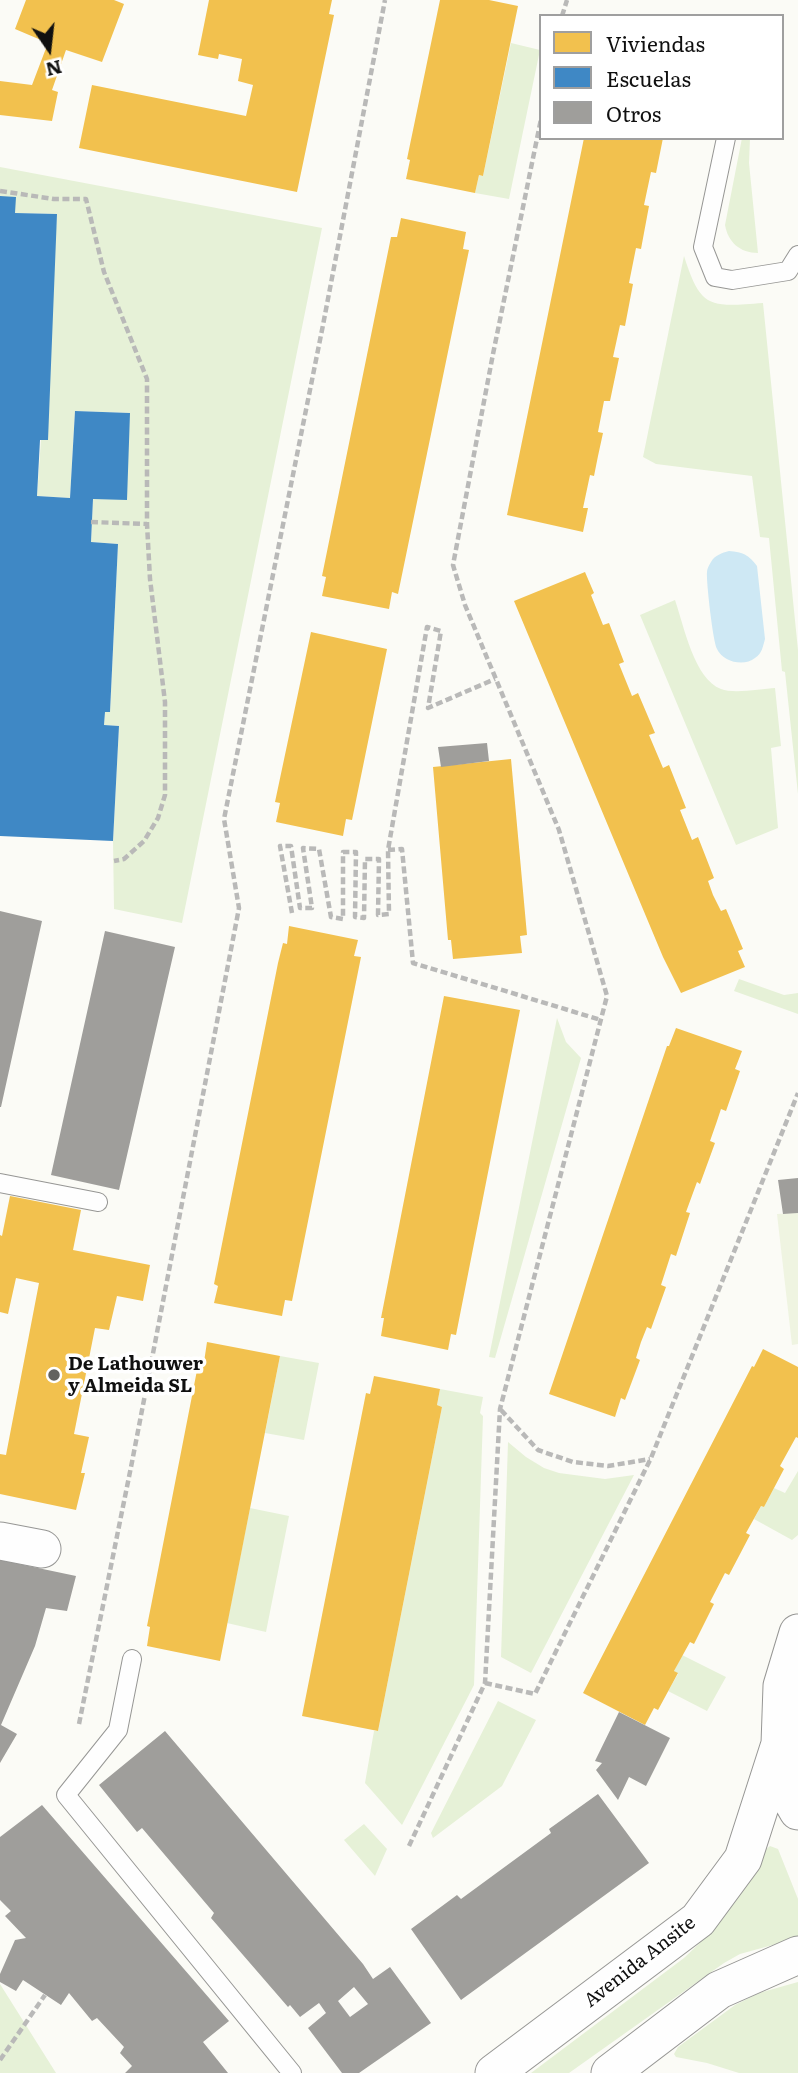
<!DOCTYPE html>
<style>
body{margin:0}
#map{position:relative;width:798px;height:2073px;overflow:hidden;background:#fbfbf6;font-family:Literata,serif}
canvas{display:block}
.legend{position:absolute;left:539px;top:14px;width:245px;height:126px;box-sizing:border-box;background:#fff;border:2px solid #9f9f9f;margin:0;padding:9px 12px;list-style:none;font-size:21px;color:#101010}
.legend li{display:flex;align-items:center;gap:14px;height:35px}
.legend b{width:35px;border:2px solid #9f9f9f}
.north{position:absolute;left:14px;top:14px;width:70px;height:70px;-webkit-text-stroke:5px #fff;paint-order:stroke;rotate:166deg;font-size:19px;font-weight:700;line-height:28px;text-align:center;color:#101010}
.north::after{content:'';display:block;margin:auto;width:24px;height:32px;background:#101010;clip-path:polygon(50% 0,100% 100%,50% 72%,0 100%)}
</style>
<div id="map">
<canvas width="798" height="2073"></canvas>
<ul class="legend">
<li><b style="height:19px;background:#f2c14e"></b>Viviendas</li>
<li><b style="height:19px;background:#3f88c5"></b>Escuelas</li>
<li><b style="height:19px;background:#9f9e9b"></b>Otros</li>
</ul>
<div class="north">N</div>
</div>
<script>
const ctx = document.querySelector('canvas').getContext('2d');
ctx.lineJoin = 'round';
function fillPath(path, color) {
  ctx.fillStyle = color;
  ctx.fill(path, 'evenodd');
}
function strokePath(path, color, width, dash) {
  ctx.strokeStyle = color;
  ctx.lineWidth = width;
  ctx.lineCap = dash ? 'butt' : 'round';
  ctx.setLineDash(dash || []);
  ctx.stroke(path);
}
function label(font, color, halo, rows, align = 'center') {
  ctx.font = font + ' Literata,serif';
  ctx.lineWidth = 7;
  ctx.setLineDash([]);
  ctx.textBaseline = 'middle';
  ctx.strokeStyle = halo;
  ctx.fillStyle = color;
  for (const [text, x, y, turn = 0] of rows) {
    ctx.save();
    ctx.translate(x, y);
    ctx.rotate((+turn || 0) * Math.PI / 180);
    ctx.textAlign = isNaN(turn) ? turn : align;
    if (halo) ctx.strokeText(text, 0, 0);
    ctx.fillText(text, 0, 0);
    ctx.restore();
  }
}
const green = new Path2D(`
 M511 43 540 50 509 199 475 193 479 175 483 176Z
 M742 138H750L749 163 758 253C740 253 728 242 725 225Z
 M0 167 322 228 182 923 114 909 113 841 119 726 104 725 105 712H110L118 544 91 542 93 499 130 413 75 411 70 498 37 496 57 214 15 213 0 196Z
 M684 256C701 309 709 307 763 303L798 650V794L785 672 782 671 769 538 760 537 752 476 656 464 643 457Z
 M675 600C684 626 694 679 721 689 733 694 762 689 775 688L781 746 771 748 778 828 736 845 640 615Z
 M739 979 784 995 798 993V1014L734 991Z
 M557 1018 566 1042 581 1058 495 1358 489 1357Z
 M280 1356 319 1363 304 1440 265 1433Z
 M440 1389 483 1397 480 1413 483 1416 474 1685 402 1825 365 1783 374 1731H378L442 1407 437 1405Z
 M508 1442 526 1457 544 1468 559 1473 605 1479 634 1475 531 1673 501 1657Z
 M798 1471V1535L792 1540 754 1519 761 1506 764 1507 774 1488 785 1493Z
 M250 1508 289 1516 266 1632 227 1623Z
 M682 1655 726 1677 707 1711 668 1691 678 1674 674 1671Z
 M498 1701 536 1720 502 1786 433 1838 431 1833Z
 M364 1824 387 1849 375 1876 344 1840Z
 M770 1846 778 1849 798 1899V1938L740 1954 724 1963 569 2073H531L684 1958C722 1923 742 1895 765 1850Z
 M798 1982V2073H739L707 2063 676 2057 674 2054 678 2047 735 2005 759 1993Z
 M0 1984 56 2073H0Z`);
const pitch = new Path2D(`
 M798 1213V1344L792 1345 777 1214Z`);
const water = new Path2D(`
 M729 551C743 552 749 555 757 566L765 639C763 646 762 654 755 658 744 667 723 662 717 649 713 642 706 580 707 572 707 569 709 565 711 562 715 555 722 553 729 551Z`);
const homes = new Path2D(`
 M26 0H114L124 4 102 62 66 50 52 90 58 92 52 121 0 115V81L32 85 48 43 15 29Z
 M209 0H332L329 14 334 15 297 192 79 148 92 85 246 116 253 85 238 81 242 59 219 54 218 59 198 55Z
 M440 0H489L518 6 483 176 479 175 475 193 406 179 410 160 407 159Z
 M584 138H663L656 173 651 172 644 205 649 206 641 249 636 248 629 283 633 284 625 326 620 325 613 357 619 358 610 401H604L598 432 603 433 598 456 594 476 590 475 583 508H588L583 532 507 515Z
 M401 218 466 232 463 249 469 250 398 594 392 592 389 609 322 596 326 577 322 576 391 237H397Z
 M585 572 594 593 591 595 603 625 609 623 624 662 619 664 632 696 638 693 655 733 649 735 663 768 669 765 686 808 680 810 692 840 698 837 714 878 708 881 713 895 721 911 726 909 743 949 738 951 745 967 681 993 663 957 514 601Z
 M311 632 387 649 352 820 346 819 343 836 276 822 280 803 275 802Z
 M511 759 527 935 520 936 522 953 453 959 451 940H448L433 767Z
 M289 926 358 940 354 956 361 957 292 1301 285 1300 282 1316 214 1303 218 1286 214 1284 278 963 283 943 287 944Z
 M444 996 520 1010 456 1335 451 1334 448 1350 381 1336 384 1318H381Z
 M676 1028 742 1051 735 1069 740 1071 726 1111 721 1109 716 1124 710 1141 715 1143 700 1184 697 1182 686 1212 690 1213 676 1256 671 1254 661 1285 666 1287 651 1329 647 1327 641 1342 636 1358 640 1360 625 1400 621 1398 615 1417 549 1394 667 1046H669Z
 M10 1196 81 1210 73 1250 150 1265 143 1301 117 1296 109 1330 95 1328 74 1434 89 1437 81 1473H85L76 1510 0 1494V1454L6 1455 39 1283 16 1278 8 1314 0 1312V1235L2 1236Z
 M207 1342 280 1356 220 1661 147 1646 150 1627 147 1626 151 1606 199 1360 204 1362Z
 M763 1349 798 1367V1438L796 1437 780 1466 784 1469 764 1507 761 1506 746 1533 750 1535 739 1556 729 1575 725 1573 710 1602 714 1604 694 1644 690 1642 674 1671 678 1673 658 1710 654 1708 645 1725 583 1693 752 1366 754 1367Z
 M374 1376 440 1389 437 1405 442 1407 378 1731 302 1716 366 1393 370 1394Z`);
const schools = new Path2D(`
 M0 196 16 197 15 213 57 214 48 440H40L37 496 70 498 75 411 130 413 127 500 93 499 91 542 118 544 110 712H105L104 725 119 726 113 841 0 836Z`);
const building = new Path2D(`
 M487 743 489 761 441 767 438 747Z
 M0 911 42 921 1 1107H0Z
 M105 931 175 947 119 1190 51 1175Z
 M798 1178V1213L783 1214 778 1180Z
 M0 1560 76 1576 67 1611 46 1608 35 1646 1 1725 17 1734 0 1763Z
 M619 1712 670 1738 646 1786 629 1777 618 1800 596 1770 602 1763 595 1761Z
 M165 1731 363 1964 373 1979 390 1967 431 2023 359 2073H342L308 2028 326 2013 319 2003 300 2017 290 2005 288 2007 211 1918 214 1913 142 1828 137 1832 99 1785ZM354 1987 368 2004 350 2017 338 2001Z
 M598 1794 649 1863 461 2000 411 1929 457 1895 461 1899 551 1833 549 1829Z
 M42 1805 229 2021 203 2042 228 2073H125L132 2066 120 2053 124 2047 97 2018 92 2021 69 1993 61 2005 23 1980 16 1991 0 1982V1974L15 1940 26 1938 5 1916 11 1911 0 1900V1837Z`);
const path = new Path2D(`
 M562 16 567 0
 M0 191 54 199H86L104 272 147 379V524L150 579 165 702V795L158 818 144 841 124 859 114 861
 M91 522 147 524
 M388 850 402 849 413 963 601 1020
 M292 913 280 846H291L300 908H312L303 848 319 849 331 917 343 919V852H356L355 917 364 918 365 859H379L378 915 389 914 388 850 427 627 441 631 428 708 495 679
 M501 1410 538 1450 573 1462 608 1466 650 1459
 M485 1683 535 1694 651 1458 798 1093
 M79 1724 132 1462 239 908 224 819 323 325 385 0
 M409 1846 485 1683 500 1409 607 996 559 830 465 605 453 565 493 354 541 119
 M0 2060 45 1995`);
const service = new Path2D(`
 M726 138 703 247 715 277 732 280 788 271 798 255
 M0 1183 98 1202
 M132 1659 118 1730 66 1795 292 2073`);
const minor = new Path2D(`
 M0 1541 42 1549
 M798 1633 782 1686 780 1744 794 1804 798 1811
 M494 2073 698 1920 743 1859 780 1744
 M610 2073 719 1990 798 1955`);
const markers = [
 [54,1375,7,"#626260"]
];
const poiNames = [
 ["De Lathouwer",68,1364],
 ["y Almeida SL",68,1386]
];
const streetNames = [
 ["Avenida Ansite",640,1962,-38]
];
fillPath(green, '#e6f1d7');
fillPath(pitch, '#eff4e1');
fillPath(water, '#cee8f4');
fillPath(homes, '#f2c14e');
fillPath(schools, '#3f88c5');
fillPath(building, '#9f9e9b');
strokePath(service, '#969694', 20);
strokePath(minor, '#969694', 39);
strokePath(path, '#b9b9b8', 4.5, [7, 3.5]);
strokePath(service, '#fefefe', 18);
strokePath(minor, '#fefefe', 37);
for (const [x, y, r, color] of markers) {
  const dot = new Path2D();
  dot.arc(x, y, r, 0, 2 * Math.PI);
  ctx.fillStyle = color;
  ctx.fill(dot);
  strokePath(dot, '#fff', 2.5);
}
label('bold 19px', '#101010', '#fff', poiNames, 'left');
label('19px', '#101010', '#fff', streetNames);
</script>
